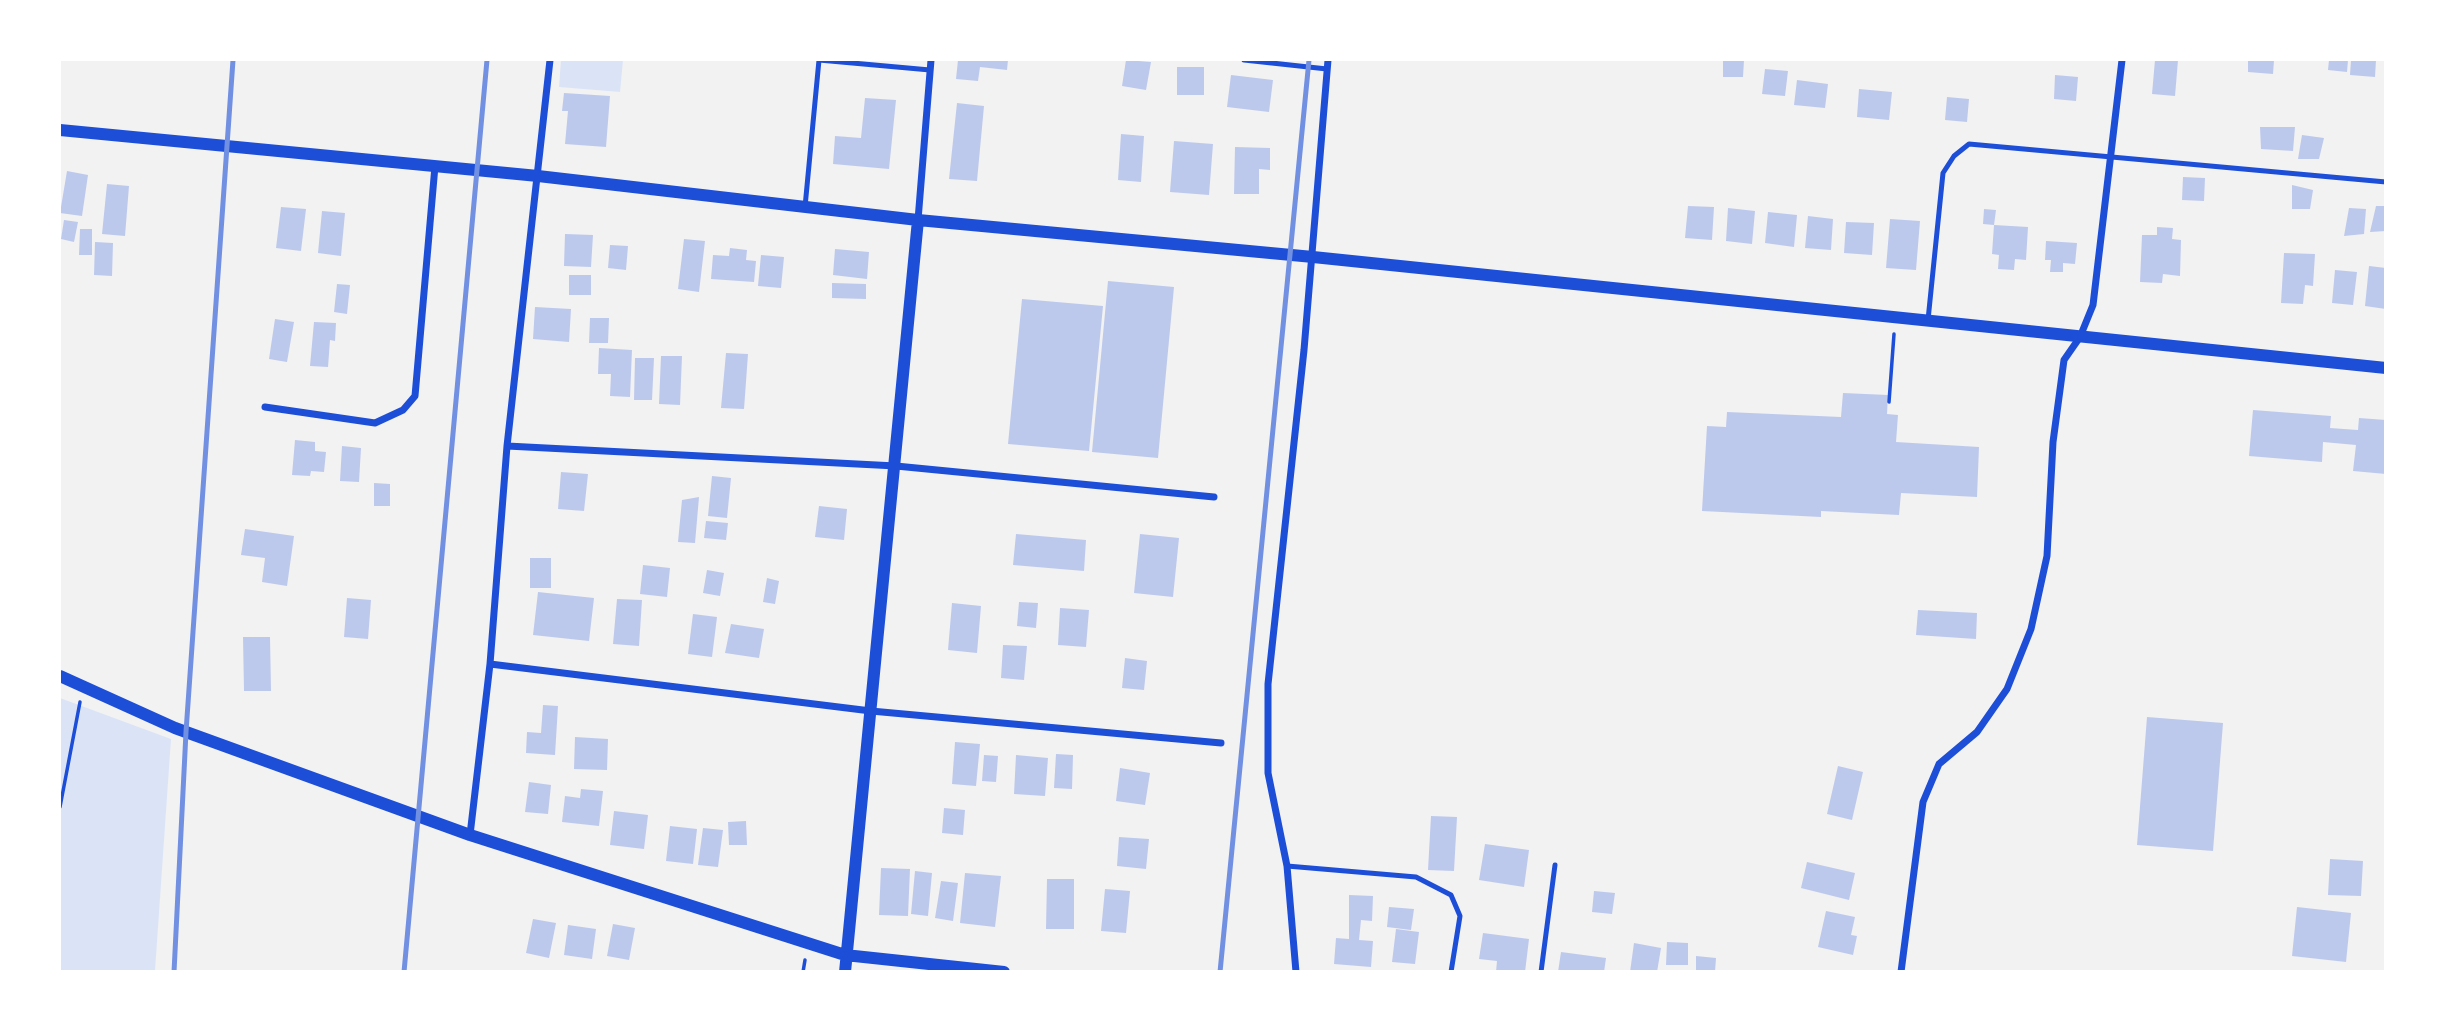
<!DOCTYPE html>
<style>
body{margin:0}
#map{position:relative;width:2445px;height:1031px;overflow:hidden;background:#f2f2f2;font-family:Poppins,sans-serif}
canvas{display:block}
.frame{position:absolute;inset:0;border:61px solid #fff;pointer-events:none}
</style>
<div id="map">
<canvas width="2445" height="1031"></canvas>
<div class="frame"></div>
</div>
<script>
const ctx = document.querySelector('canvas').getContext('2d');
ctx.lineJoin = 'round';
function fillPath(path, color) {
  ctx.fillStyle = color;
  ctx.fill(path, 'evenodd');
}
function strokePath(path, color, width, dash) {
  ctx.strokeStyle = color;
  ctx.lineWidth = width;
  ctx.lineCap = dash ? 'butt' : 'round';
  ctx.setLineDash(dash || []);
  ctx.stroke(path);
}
const green = new Path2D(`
 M561 60H623L620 92 559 87Z
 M60 698 171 739 155 971H60Z`);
const building = new Path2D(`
 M958 60H1008L1007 70 980 67 978 81 956 79Z
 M1126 60 1151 62 1146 90 1122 86Z
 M1723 60H1744L1743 77H1723Z
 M2155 60H2178L2175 96 2152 94Z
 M2248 60H2274L2273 74 2248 72Z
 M2329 60H2348L2347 72 2328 70Z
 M2351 60H2376L2375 77 2350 75Z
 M1177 67H1204V95H1177Z
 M1765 69 1788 71 1785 96 1762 94Z
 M1231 75 1273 80 1269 112 1227 107Z
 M2055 75 2078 77 2076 101 2054 99Z
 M1797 80 1828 84 1825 108 1794 105Z
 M1859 89 1892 92 1889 120 1857 117Z
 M564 93 610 96 606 147 565 144 568 111H562Z
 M1947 97 1969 99 1967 122 1945 120Z
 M865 98 896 100 889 169 833 164 835 136 861 138Z
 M957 103 984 106 977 181 949 179Z
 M2260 127H2295L2293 151 2261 149Z
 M1121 134 1144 136 1141 182 1118 180Z
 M2302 135 2324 138 2319 159H2298Z
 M1174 141 1213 144 1209 195 1170 192Z
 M1235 147 1270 148V170L1259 169V194H1234Z
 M67 171 88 175 82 216 60 213Z
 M2183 177 2205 178 2204 201 2182 200Z
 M107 184 129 186 125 236 102 234Z
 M2292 185 2313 190 2310 209H2292Z
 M1688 206 1714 207 1712 240 1685 238Z
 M2376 206H2386V231L2370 232Z
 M281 207 306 209 301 251 276 248Z
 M1728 208 1755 211 1752 244 1726 241Z
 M2349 208 2366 209 2364 234 2344 236Z
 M1984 209 1996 210 1994 225 1983 224Z
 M322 211 345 213 341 256 318 253Z
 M1768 212 1797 215 1794 247 1765 243Z
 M1808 216 1833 219 1831 250 1805 248Z
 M1890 219 1920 221 1916 270 1886 268Z
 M64 220 78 222 74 242 61 239Z
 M1846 222 1874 223 1872 255 1844 253Z
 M1994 225 2028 227 2026 260 2015 259 2014 270 1998 269 1999 255 1992 254Z
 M2157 227 2173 228 2172 239 2181 240 2180 276 2163 274 2162 283 2140 282 2142 235H2157Z
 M80 229H92V255H79Z
 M565 234 593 235 591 267 564 266Z
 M684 239 705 241 699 292 678 289Z
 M2046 241 2077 243 2075 264 2063 263V272H2050L2051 260H2045Z
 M95 242 113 243 112 276 94 275Z
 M610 245 628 246 626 270 608 268Z
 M730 248 747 250 746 260 756 261 754 282 711 279 713 255 729 256Z
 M835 249 869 252 867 279 833 275Z
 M2284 253 2315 254 2313 286 2305 285 2303 304 2281 303Z
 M761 255 784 257 781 288 758 286Z
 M2369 266 2386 268V309L2365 306Z
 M2335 270 2357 272 2353 305 2332 303Z
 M569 275H591V295H569Z
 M1108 281 1174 287 1158 458 1092 452Z
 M832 283 866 284V299L832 298Z
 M337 284 350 285 347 314 334 312Z
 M1022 299 1103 306 1089 451 1008 444Z
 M535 307 571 309 569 342 533 339Z
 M590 318H609L608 343H589Z
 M275 319 294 322 287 362 269 359Z
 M314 322 336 323 335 341 330 340 328 367 310 366Z
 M599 348 632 350 630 397 610 396 611 374H598Z
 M726 353 748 354 744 409 721 408Z
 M661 356H682L680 405 659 404Z
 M635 358H654L652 400H634Z
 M1843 393 1888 395 1887 414 1898 415 1896 442 1979 447 1977 497 1901 493 1899 515 1821 511V517L1702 511 1707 426 1726 427 1727 412 1841 417Z
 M2253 410 2331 416 2330 428 2358 430 2359 418 2386 420V474L2353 471 2356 445 2323 442 2322 462 2249 456Z
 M295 440 315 442V451L326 452 324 472 311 471 310 476 292 475Z
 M342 446 361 448 359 482 340 481Z
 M561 472 588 474 584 511 558 509Z
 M712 476 731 478 727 518 708 516Z
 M374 483 390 484V506H374Z
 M699 497 695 543 678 542 682 500Z
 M819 506 847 509 844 540 815 537Z
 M706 521 728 523 726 540 704 538Z
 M245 529 294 536 287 586 262 582 265 558 241 555Z
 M1016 534 1086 540 1084 571 1013 565Z
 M1140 534 1179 538 1173 597 1134 593Z
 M530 558H551V588H530Z
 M643 565 670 568 667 597 640 594Z
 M707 570 724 573 720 596 703 593Z
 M767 578 779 581 775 604 763 602Z
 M538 592 594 598 589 641 533 635Z
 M347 598 371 600 368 639 344 637Z
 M617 599 642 600 639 646 613 644Z
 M1019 602 1038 603 1036 628 1017 626Z
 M952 603 981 606 977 653 948 650Z
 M1060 608 1089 610 1086 647 1058 645Z
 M1918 610 1977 613 1976 639 1916 635Z
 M693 614 717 617 712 657 688 654Z
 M731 624 764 629 759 658 725 653Z
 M243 637H270L271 691H244Z
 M1003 645 1027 646 1024 680 1001 678Z
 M1125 658 1147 661 1144 690 1122 688Z
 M543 705 558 706 555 755 526 753 527 732 541 733Z
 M2147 717 2223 723 2213 851 2137 845Z
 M575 737 608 739 607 770 574 769Z
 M955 742 980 744 976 786 952 784Z
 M1056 754 1073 755 1072 789 1054 788Z
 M984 755 998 756 996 782 982 781Z
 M1016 755 1048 758 1045 796 1014 794Z
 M1838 766 1863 772 1852 820 1827 814Z
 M1120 768 1150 773 1145 805 1116 801Z
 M529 782 551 785 548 814 525 812Z
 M581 789 603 791 599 826 562 822 565 796 580 798Z
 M944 808 965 810 963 835 942 833Z
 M614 811 648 815 644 849 610 845Z
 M1431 816 1457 817 1454 871 1428 870Z
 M746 821 747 845H729L728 822Z
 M670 826 697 829 693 864 666 861Z
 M703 828 723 830 718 867 698 865Z
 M1119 837 1149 839 1146 869 1117 866Z
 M1485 844 1529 850 1524 887 1479 880Z
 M2330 859 2363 861 2361 896 2328 895Z
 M1807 862 1855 873 1849 900 1801 888Z
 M881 868 910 869 908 916 879 915Z
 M915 871 932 873 928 916 911 914Z
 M965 873 1001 876 995 927 960 923Z
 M1047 879H1074V929H1046Z
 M941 881 958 883 953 921 935 918Z
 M1105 889 1130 891 1126 933 1101 931Z
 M1594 891 1615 893 1612 914 1592 912Z
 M1349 895 1373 896 1372 921 1361 920 1359 940 1373 941 1371 967 1334 964 1336 938 1349 939Z
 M1389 907 1414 909 1411 930 1387 927Z
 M2297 907 2351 913 2346 962 2292 956Z
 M1826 911 1855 917 1851 935 1857 936 1853 955 1818 947Z
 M533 919 556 923 549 958 526 953Z
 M613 924 635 928 629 960 607 956Z
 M568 925 596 929 592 959 564 955Z
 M1396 929 1419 932 1415 964 1392 962Z
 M1483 933 1529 939 1525 972H1496L1497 961 1479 959Z
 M1667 942 1688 943V965H1666Z
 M1634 943 1661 948 1657 972H1630Z
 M1561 952 1606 958 1604 972H1558Z
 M1696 956 1716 958 1715 972H1696Z`);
const path = new Path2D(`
 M1889 402 1894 334
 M60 807 80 702
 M803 972 805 960`);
const service = new Path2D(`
 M1244 60 1327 69
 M805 207 819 60 930 70
 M1928 320 1943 173 1954 156 1969 144 2386 182
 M1287 866 1416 877 1451 895 1460 916 1451 972
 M1541 972 1555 865`);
const minor = new Path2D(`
 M918 220 931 60
 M265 407 375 423 403 410 415 396 435 166
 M507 446 896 466 1214 497
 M490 664 871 711 1221 743
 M470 835 490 664 507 446 550 60
 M1296 972 1287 866 1268 773V684L1304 350 1328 60
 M1901 972 1923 802 1939 764 1977 732 2007 689 2031 629 2047 556 2053 442 2064 360 2080 337 2093 305 2122 60`);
const tertiary = new Path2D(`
 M60 130 538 176 918 220 1313 257 2386 368
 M60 676 175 728 470 835 845 955 1004 972
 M845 972 918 220`);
const rail = new Path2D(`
 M174 972 186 732 233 60
 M404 972 487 60
 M1220 972 1309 60`);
fillPath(green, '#dbe4f7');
fillPath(building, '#bdc9ec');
strokePath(path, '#1d4ed8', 3.5);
strokePath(service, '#1d4ed8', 5);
strokePath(minor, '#1d4ed8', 7);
strokePath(tertiary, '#1d4ed8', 12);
strokePath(rail, '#7290e2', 5);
</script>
